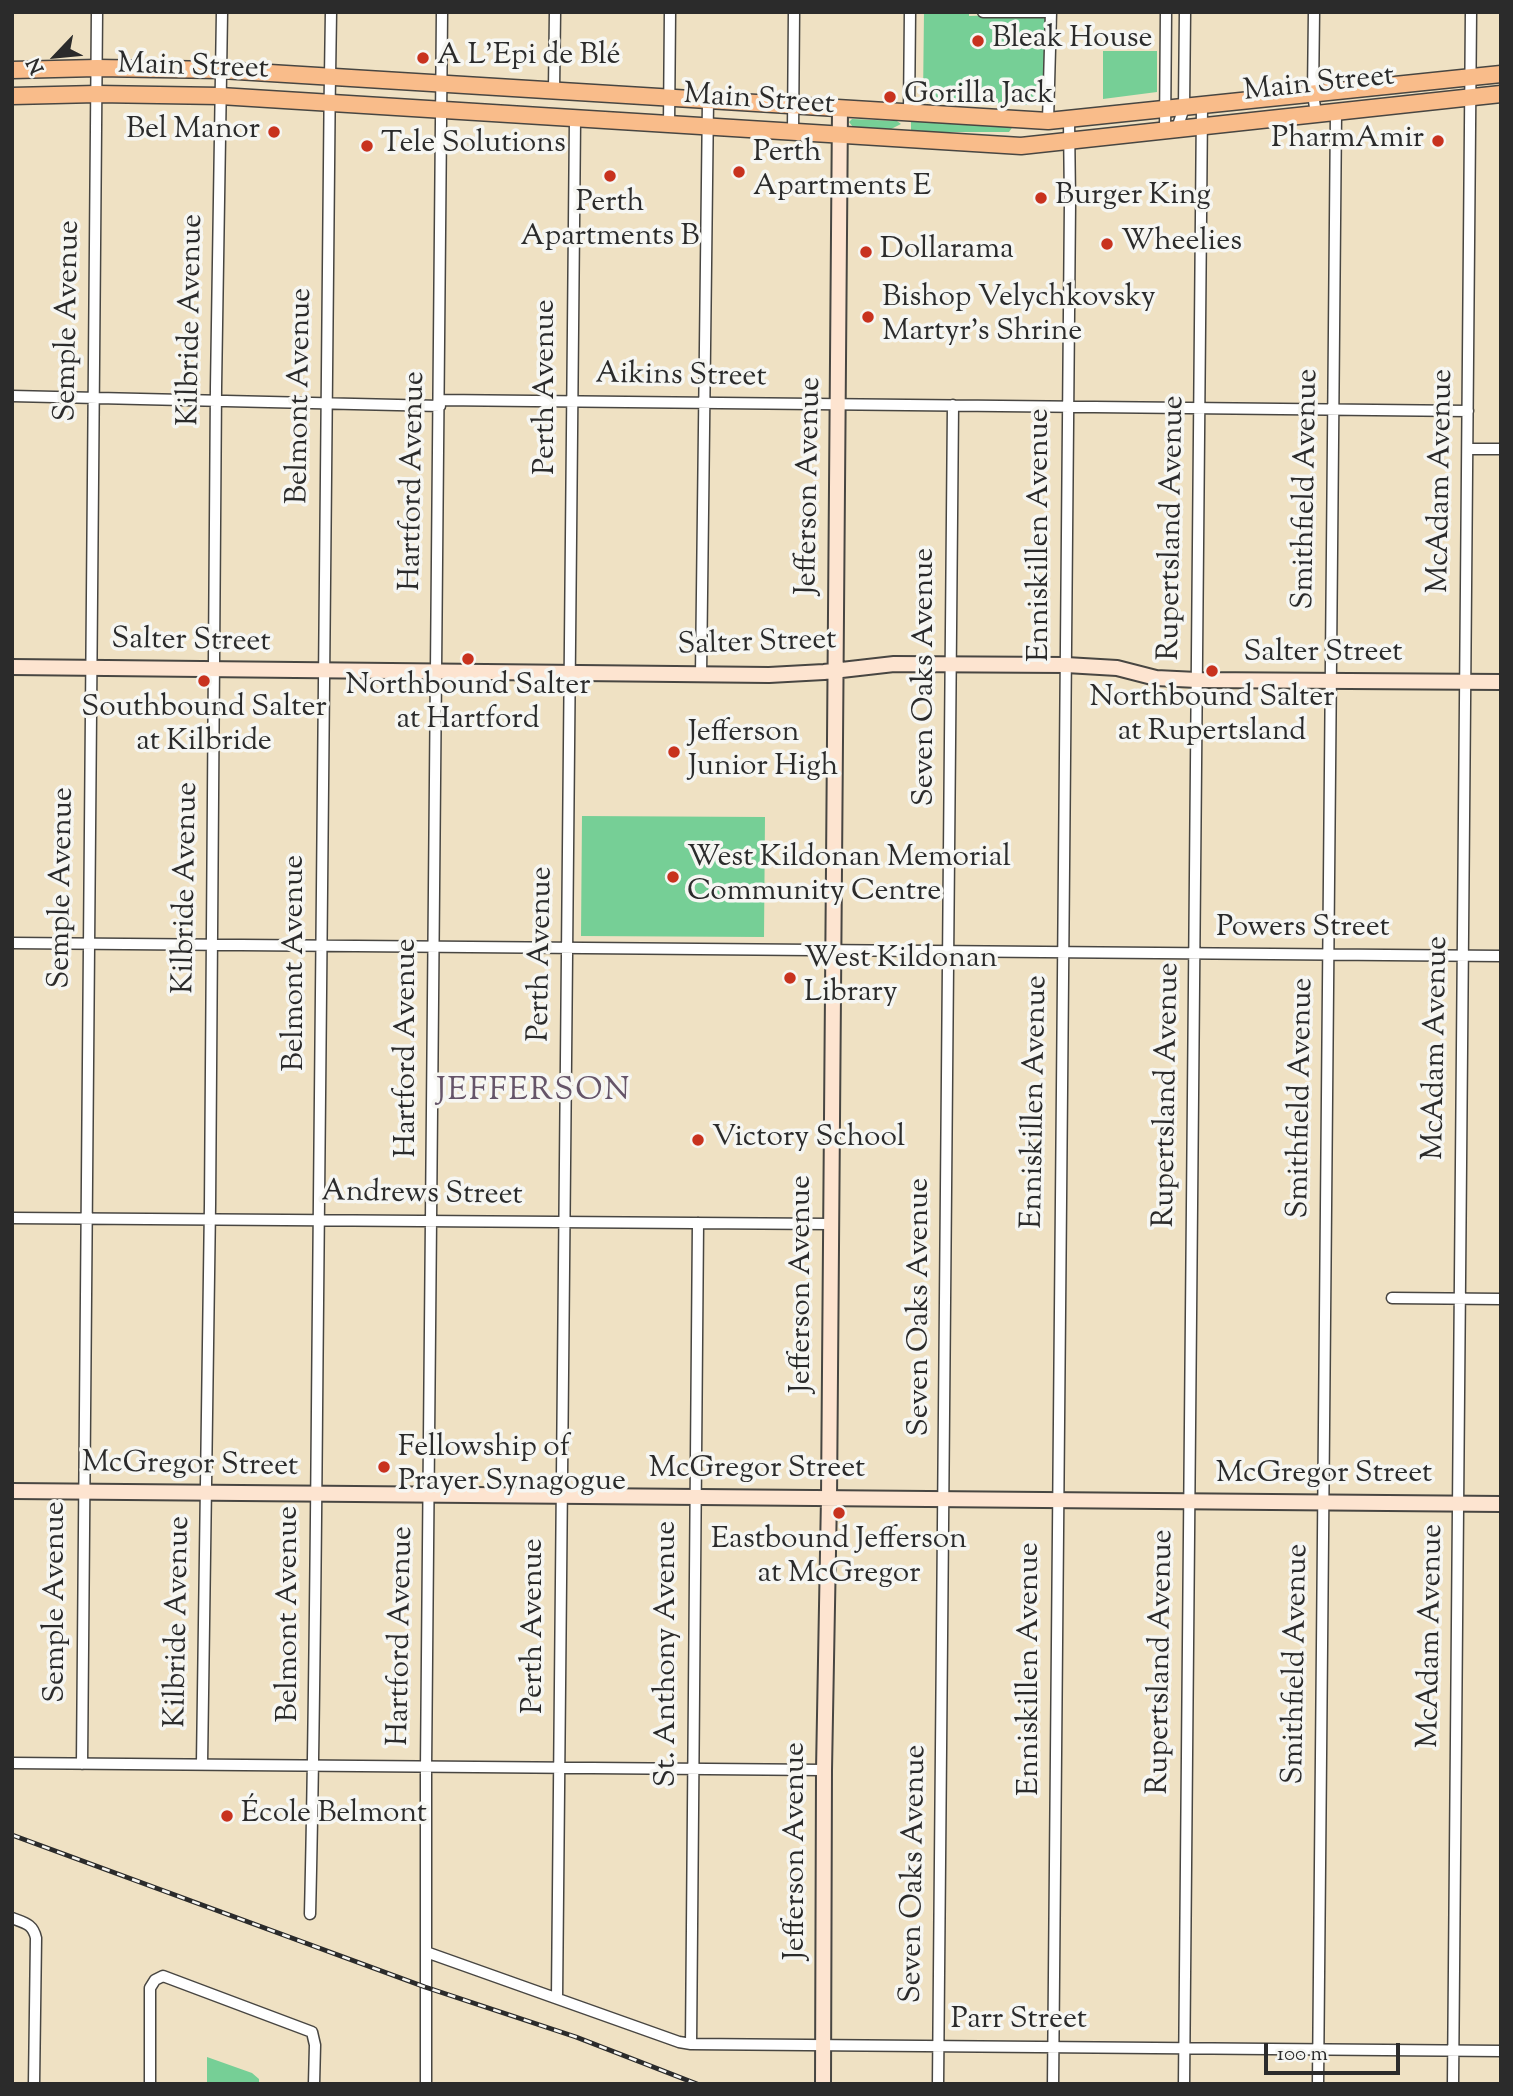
<!DOCTYPE html>
<meta charset="utf-8">
<style>
body{margin:0}
#map{position:relative;width:1513px;height:2096px;overflow:hidden;background:#efe1c3;font-family:"Sorts Mill Goudy",serif}
canvas{display:block}
.frame{position:absolute;inset:0;border:14px solid #2b2b2b;pointer-events:none}
.north{position:absolute;left:21px;top:21px;width:70px;height:70px;-webkit-text-stroke:5px #f6f6f2;paint-order:stroke;rotate:244deg;font-size:19px;font-weight:700;line-height:28px;text-align:center;color:#2b2b2b}
.north::after{content:'';display:block;margin:auto;width:24px;height:32px;background:#2b2b2b;clip-path:polygon(50% 0,100% 100%,50% 72%,0 100%)}
.scale{position:absolute;left:1264px;top:2043px;width:136px;height:32px;box-sizing:border-box;border:4px solid #2b2b2b;border-top:0;padding-left:9px;font-size:21px;line-height:24px;white-space:nowrap;color:#2b2b2b;-webkit-text-stroke:5px #f6f6f2;paint-order:stroke}
</style>
<div id="map">
<canvas width="1513" height="2096"></canvas>
<div class="frame"></div>
<div class="north">N</div>
<div class="scale">100 m</div>
</div>
<script>
const ctx = document.querySelector('canvas').getContext('2d');
ctx.lineJoin = 'round';
function fillPath(path, color) {
  ctx.fillStyle = color;
  ctx.fill(path, 'evenodd');
}
function strokePath(path, color, width, dash) {
  ctx.strokeStyle = color;
  ctx.lineWidth = width;
  ctx.lineCap = dash ? 'butt' : 'round';
  ctx.setLineDash(dash || []);
  ctx.stroke(path);
}
function label(font, color, halo, rows, align = 'center') {
  ctx.font = font + ' "Sorts Mill Goudy",serif';
  ctx.lineWidth = 7;
  ctx.setLineDash([]);
  ctx.textBaseline = 'middle';
  ctx.strokeStyle = halo;
  ctx.fillStyle = color;
  for (const [text, x, y, turn = 0] of rows) {
    ctx.save();
    ctx.translate(x, y);
    ctx.rotate((+turn || 0) * Math.PI / 180);
    ctx.textAlign = isNaN(turn) ? turn : align;
    if (halo) ctx.strokeText(text, 0, 0);
    ctx.fillText(text, 0, 0);
    ctx.restore();
  }
}
const green = new Path2D(`
 M924 12H969V16L1035 14 1044 17 1047 22V102L1028 105 923 99Z
 M1103 51H1157V92L1103 99Z
 M852 119 897 121 901 124 891 129 853 127 849 122Z
 M944 120 1014 125 1009 132H911V122Z
 M582 816 765 817 764 937 581 936Z
 M207 2057 252 2073 259 2079V2084H207Z`);
const street = new Path2D(`
 M983 12H1051L1048 121
 M1314 12 1313 94 1316 114
 M554 90 555 12
 M909 113 910 12
 M669 125 670 12
 M1176 131 1184 108 1185 12
 M793 132 794 12
 M1165 132 1166 12
 M12 396 440 406
 M440 400 1468 411
 M1468 449H1501
 M701 675 708 100
 M12 943 1501 956
 M12 1218 830 1224
 M1392 1298 1501 1299
 M12 1763 824 1770
 M202 1763 210 1205 216 387 222 12
 M82 1764 97 12
 M310 1914C315 1710 316 1507 318 1303 322 872 324 442 331 12
 M12 1918C25 1923 33 1924 36 1938L34 2084
 M426 1952 679 2042 691 2044 1501 2051
 M557 1998 575 120
 M691 2044 698 1223
 M150 2084V1988L155 1980 163 1976 312 2032 315 2045 314 2084
 M426 2084V1766L442 12
 M938 2084 953 405
 M1053 2084 1070 202 1069 121
 M1184 2084 1202 106
 M1318 2084 1336 112
 M1453 2084 1471 12`);
const secondary = new Path2D(`
 M12 667 769 675 824 672 894 664 1066 665 1117 668 1156 678 1197 680 1501 682
 M12 1491 1501 1504
 M823 2084 824 1770 829 1497 840 108`);
const primary = new Path2D(`
 M12 70 97 68 221 70 1048 121 1501 74
 M12 96 97 94 220 96 1021 146 1501 94`);
const rail = new Path2D(`
 M12 1835 425 1987 576 2037 697 2084`);
const markers = [
 [978,41,7,"#c8321e"],
 [423,58,7,"#c8321e"],
 [890,97,7,"#c8321e"],
 [274,132,7,"#c8321e"],
 [1438,141,7,"#c8321e"],
 [367,146,7,"#c8321e"],
 [739,172,7,"#c8321e"],
 [610,176,7,"#c8321e"],
 [1041,198,7,"#c8321e"],
 [1107,244,7,"#c8321e"],
 [866,252,7,"#c8321e"],
 [868,317,7,"#c8321e"],
 [468,659,7,"#c8321e"],
 [1212,671,7,"#c8321e"],
 [204,681,7,"#c8321e"],
 [674,752,7,"#c8321e"],
 [673,877,7,"#c8321e"],
 [790,978,7,"#c8321e"],
 [698,1140,7,"#c8321e"],
 [384,1467,7,"#c8321e"],
 [839,1513,7,"#c8321e"],
 [227,1816,7,"#c8321e"]
];
const poiNames = [
 ["Bleak House",992,41],
 ["A L'Epi de Blé",437,58],
 ["Gorilla Jack",904,97],
 ["Bel Manor",260,132,"right"],
 ["PharmAmir",1424,141,"right"],
 ["Tele Solutions",381,146],
 ["Perth",753,155],
 ["Apartments E",753,189],
 ["Burger King",1055,198],
 ["Perth",610,205,"center"],
 ["Apartments B",610,239,"center"],
 ["Wheelies",1121,244],
 ["Dollarama",880,252],
 ["Bishop Velychkovsky",882,300],
 ["Martyr’s Shrine",882,334],
 ["Northbound Salter",468,688,"center"],
 ["at Hartford",468,722,"center"],
 ["Northbound Salter",1212,700,"center"],
 ["at Rupertsland",1212,734,"center"],
 ["Southbound Salter",204,710,"center"],
 ["at Kilbride",204,744,"center"],
 ["Jefferson",688,735],
 ["Junior High",688,769],
 ["West Kildonan Memorial",687,860],
 ["Community Centre",687,894],
 ["West Kildonan",804,961],
 ["Library",804,995],
 ["Victory School",712,1140],
 ["Fellowship of",398,1450],
 ["Prayer Synagogue",398,1484],
 ["Eastbound Jefferson",839,1542,"center"],
 ["at McGregor",839,1576,"center"],
 ["École Belmont",241,1816]
];
const streetNames = [
 ["Main Street",193,69,2],
 ["Main Street",1319,86,-6],
 ["Main Street",759,102,4],
 ["Kilbride Avenue",193,320,-89],
 ["Semple Avenue",70,321,-89],
 ["Aikins Street",681,378,1],
 ["Perth Avenue",548,387,-90],
 ["Belmont Avenue",302,396,-89],
 ["Hartford Avenue",415,481,-89],
 ["McAdam Avenue",1443,481,-89],
 ["Jefferson Avenue",811,486,-89],
 ["Smithfield Avenue",1308,489,-89],
 ["Rupertsland Avenue",1174,528,-89],
 ["Enniskillen Avenue",1042,535,-90],
 ["Salter Street",191,643,1],
 ["Salter Street",757,645,-2],
 ["Salter Street",1323,655],
 ["Seven Oaks Avenue",927,677,-90],
 ["Semple Avenue",64,888,-89],
 ["Kilbride Avenue",188,888,-89],
 ["Powers Street",1303,930],
 ["Perth Avenue",543,954,-89],
 ["Belmont Avenue",297,963,-90],
 ["Hartford Avenue",409,1048,-90],
 ["McAdam Avenue",1438,1048,-89],
 ["Rupertsland Avenue",1169,1095,-89],
 ["Smithfield Avenue",1303,1098,-89],
 ["Enniskillen Avenue",1037,1102,-89],
 ["Andrews Street",422,1196,1],
 ["Jefferson Avenue",804,1284,-90],
 ["Seven Oaks Avenue",922,1307,-90],
 ["McGregor Street",190,1467,1],
 ["McGregor Street",757,1471],
 ["McGregor Street",1324,1476],
 ["Semple Avenue",58,1602,-90],
 ["Belmont Avenue",291,1614,-90],
 ["Kilbride Avenue",180,1622,-89],
 ["Perth Avenue",536,1626,-90],
 ["Hartford Avenue",403,1636,-89],
 ["McAdam Avenue",1433,1636,-89],
 ["St. Anthony Avenue",669,1654,-90],
 ["Rupertsland Avenue",1163,1662,-89],
 ["Smithfield Avenue",1298,1664,-89],
 ["Enniskillen Avenue",1032,1669,-90],
 ["Jefferson Avenue",798,1851,-90],
 ["Seven Oaks Avenue",916,1874,-89],
 ["Parr Street",1019,2022]
];
const neighbourhoodNames = [
 ["JEFFERSON",534,1094]
];
fillPath(green, '#76cf96');
strokePath(street, '#484642', 13);
strokePath(secondary, '#484642', 18);
strokePath(primary, '#484642', 19);
strokePath(street, '#fff', 10);
strokePath(secondary, '#fde4d0', 14);
strokePath(primary, '#f9bc8a', 16);
strokePath(rail, '#2b2b2b', 5);
strokePath(rail, '#f6f6f2', 2.5, [8]);
for (const [x, y, r, color] of markers) {
  const dot = new Path2D();
  dot.arc(x, y, r, 0, 2 * Math.PI);
  ctx.fillStyle = color;
  ctx.fill(dot);
  strokePath(dot, '#f6f6f2', 2.5);
}
label('30px', '#2b2b2b', '#f6f6f2', poiNames, 'left');
label('30px', '#2b2b2b', '#f6f6f2', streetNames);
ctx.letterSpacing = '2px';
label('32px', '#655468', '#f6f6f2', neighbourhoodNames);
ctx.letterSpacing = '0px';
</script>
